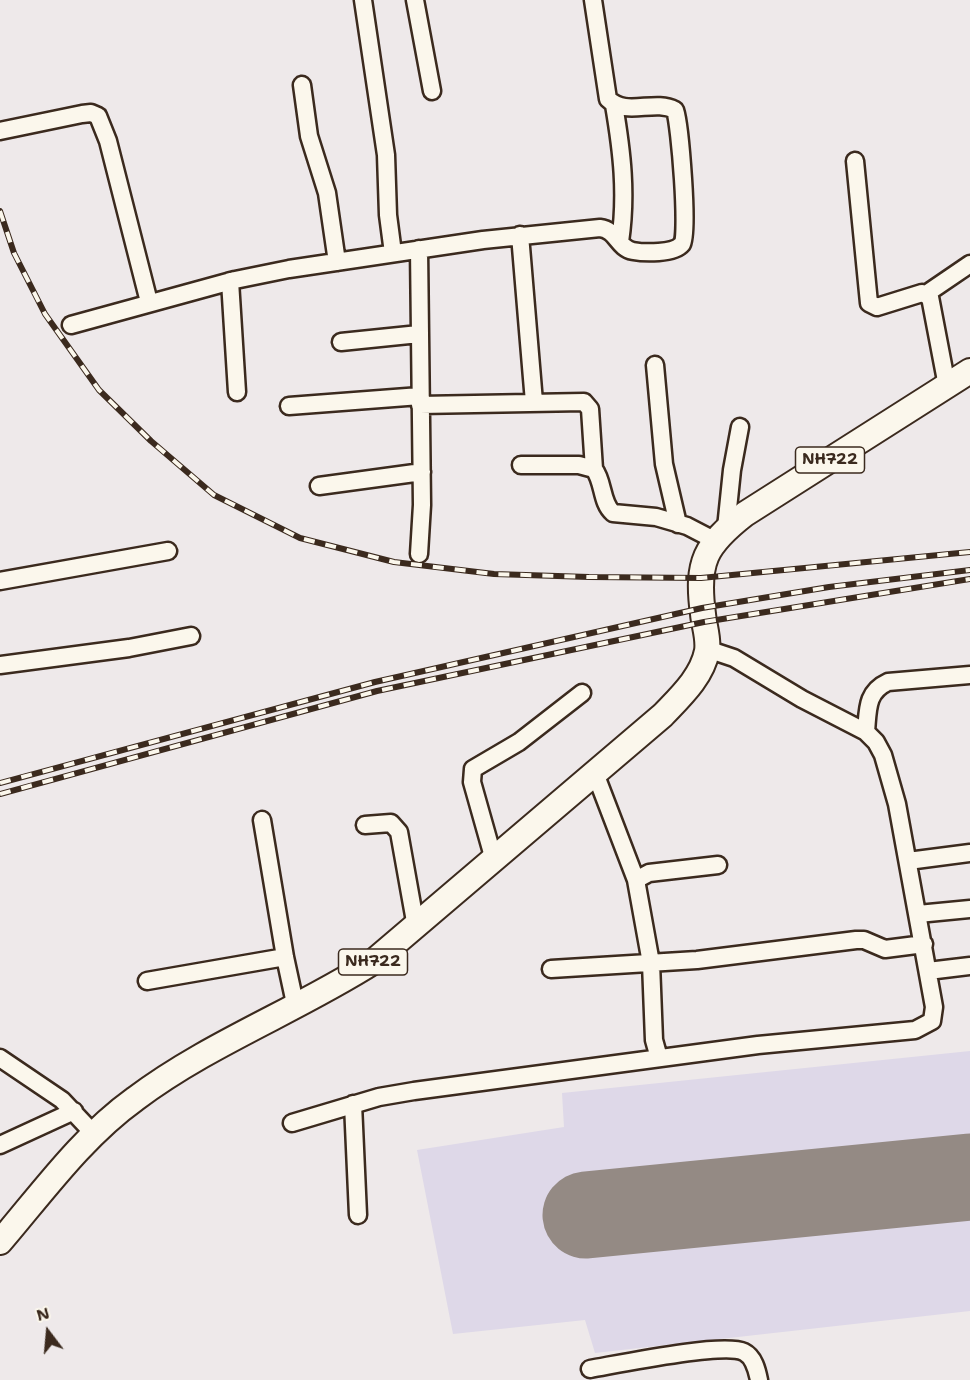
<!DOCTYPE html>
<style>
body{margin:0}
#map{position:relative;width:970px;height:1380px;overflow:hidden;background:#eee9ea;font-family:"Shantell Sans",sans-serif}
canvas{display:block}
.north{position:absolute;left:18px;top:1302px;width:60px;height:60px;-webkit-text-stroke:4px #fbf7ec;paint-order:stroke;rotate:344deg;font-size:16px;font-weight:700;line-height:24px;text-align:center;color:#3b2a1e}
.north::after{content:'';display:block;margin:auto;width:21px;height:27px;background:#3b2a1e;clip-path:polygon(50% 0,100% 100%,50% 72%,0 100%)}
</style>
<div id="map">
<canvas width="970" height="1380"></canvas>
<div class="north">N</div>
</div>
<script>
const ctx = document.querySelector('canvas').getContext('2d');
ctx.lineJoin = 'round';
function fillPath(path, color) {
  ctx.fillStyle = color;
  ctx.fill(path, 'evenodd');
}
function strokePath(path, color, width, dash) {
  ctx.strokeStyle = color;
  ctx.lineWidth = width;
  ctx.lineCap = dash ? 'butt' : 'round';
  ctx.setLineDash(dash || []);
  ctx.stroke(path);
}
function label(font, color, halo, rows, align = 'center') {
  ctx.font = font + ' "Shantell Sans",sans-serif';
  ctx.lineWidth = 4.5;
  ctx.setLineDash([]);
  ctx.textBaseline = 'middle';
  ctx.strokeStyle = halo;
  ctx.fillStyle = color;
  for (const [text, x, y, turn = 0] of rows) {
    ctx.save();
    ctx.translate(x, y);
    ctx.rotate((+turn || 0) * Math.PI / 180);
    ctx.textAlign = isNaN(turn) ? turn : align;
    if (halo) ctx.strokeText(text, 0, 0);
    ctx.fillText(text, 0, 0);
    ctx.restore();
  }
}
const built = new Path2D(`
 M970 1051V1311L595 1353 585 1320 453 1334 417 1150 564 1127 562 1093Z`);
const runway = new Path2D(`
 M586 1215 970 1177`);
const minor = new Path2D(`
 M363 0 386 155 388 215 393 253
 M415 0 432 91
 M302 85 309 136 327 193 337 262
 M614 105C622 152 627 194 620 242
 M0 131 82 114 91 113 98 116 108 141 149 302
 M855 161 869 303 877 307 922 293 930 297 947 386
 M520 235 534 402
 M419 249 422 505 419 554
 M230 281 237 392
 M926 294 970 264
 M71 325 235 280 289 269 483 240 600 228C617 230 617 248 633 251 644 253 674 254 682 244 689 234 680 125 675 110 654 99 626 117 608 99L593 0
 M341 342 419 334
 M655 365 664 464 678 524
 M420 405 584 402 590 409 594 469
 M289 406 420 396
 M521 465H579L594 469C604 482 601 503 613 513L656 517 687 526 714 540
 M319 486 422 472
 M726 528 732 470 740 427
 M0 581 168 551
 M0 665 129 648 191 636
 M866 732C868 710 866 692 888 682L970 675
 M595 773 636 880
 M262 820 285 957 296 1008
 M365 825 391 823 399 832 416 927
 M494 860 472 782 473 769 519 742 582 693
 M908 861 970 853
 M918 914 970 909
 M551 969 697 960 856 940H864L885 949 924 944
 M928 971 970 966
 M147 981 285 957
 M0 1058 62 1100 94 1134
 M659 1058 654 1040 651 963 636 880 649 873 718 865
 M353 1104 358 1215
 M292 1123 379 1097 414 1091 758 1045 915 1030 932 1021 934 1007 897 804 883 755 876 742 866 732 802 699 734 658 707 649
 M0 1145 74 1111
 M590 1369C619 1364 723 1342 744 1352 754 1357 757 1370 759 1380`);
const highway = new Path2D(`
 M0 1242C42 1193 82 1137 135 1099 208 1044 296 1011 373 962L663 715C680 697 702 677 707 651 709 638 704 626 703 614 696 562 705 545 745 514L970 371`);
const rail = new Path2D(`
 M0 211 14 253 45 314 99 390 151 441 214 495 300 538 394 562 494 574 589 577 701 578 970 552
 M0 783 375 682 702 608 829 587 970 570
 M0 794 377 691 704 622 970 579`);
const shields = [
 [830,460,69],
 [373,962,69]
];
const shieldNames = [
 ["NH722",830,460],
 ["NH722",373,962]
];
fillPath(built, '#ded8e8');
strokePath(runway, '#948a84', 87);
strokePath(minor, '#3b2a1e', 21);
strokePath(highway, '#3b2a1e', 28);
strokePath(minor, '#fbf7ec', 16);
strokePath(highway, '#fbf7ec', 24);
strokePath(rail, '#3b2a1e', 6);
strokePath(rail, '#fbf7ec', 4, [11]);
for (const [x, y, w] of shields) {
  const box = new Path2D();
  box.roundRect(x - w / 2, y - 13, w, 26, 4.5);
  ctx.fillStyle = '#fbf7ec';
  ctx.fill(box);
  strokePath(box, '#3b2a1e', 1.5);
}
label('bold 16px', '#3b2a1e', null, shieldNames);
</script>
